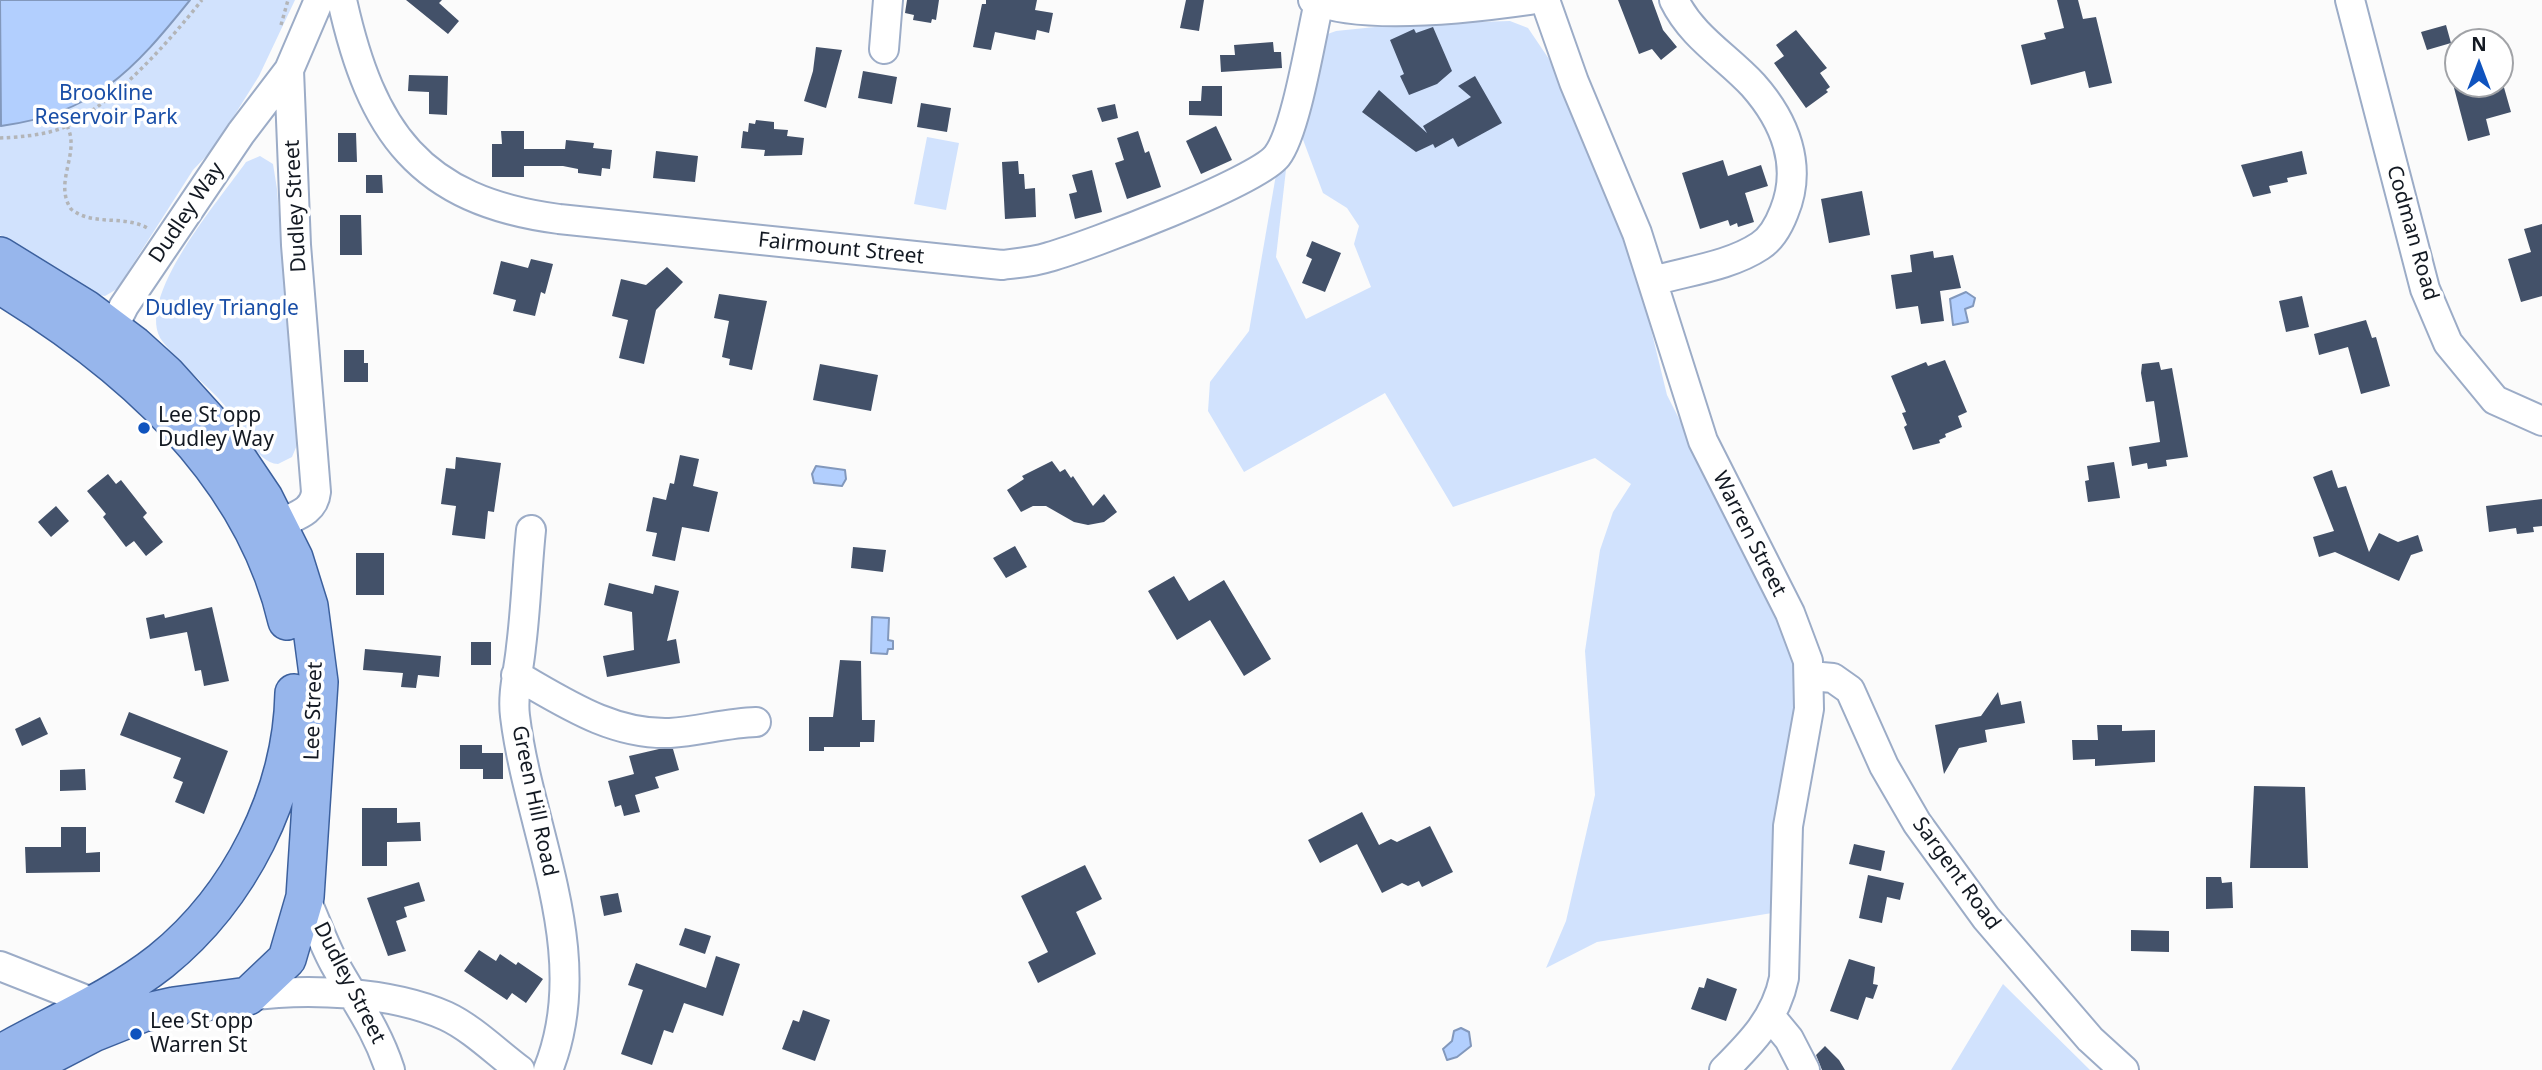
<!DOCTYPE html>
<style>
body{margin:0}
#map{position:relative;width:2542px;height:1070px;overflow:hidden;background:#fbfbfb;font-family:"Noto Sans",sans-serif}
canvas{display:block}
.north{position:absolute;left:2444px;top:28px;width:70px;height:70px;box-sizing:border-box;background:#fff;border:2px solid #a1a3a7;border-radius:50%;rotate:0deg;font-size:19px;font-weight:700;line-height:28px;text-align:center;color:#131922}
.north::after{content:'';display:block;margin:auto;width:24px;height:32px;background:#0f53be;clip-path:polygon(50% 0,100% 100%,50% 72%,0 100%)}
</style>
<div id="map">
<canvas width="2542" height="1070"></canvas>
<div class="north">N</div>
</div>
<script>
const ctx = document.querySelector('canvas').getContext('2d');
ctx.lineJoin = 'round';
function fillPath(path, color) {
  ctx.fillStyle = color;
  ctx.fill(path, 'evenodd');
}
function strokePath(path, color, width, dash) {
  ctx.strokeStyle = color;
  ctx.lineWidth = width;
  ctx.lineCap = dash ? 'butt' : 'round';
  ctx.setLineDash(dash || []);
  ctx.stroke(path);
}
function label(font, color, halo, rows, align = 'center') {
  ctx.font = font + ' "Noto Sans",sans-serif';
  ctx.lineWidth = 7;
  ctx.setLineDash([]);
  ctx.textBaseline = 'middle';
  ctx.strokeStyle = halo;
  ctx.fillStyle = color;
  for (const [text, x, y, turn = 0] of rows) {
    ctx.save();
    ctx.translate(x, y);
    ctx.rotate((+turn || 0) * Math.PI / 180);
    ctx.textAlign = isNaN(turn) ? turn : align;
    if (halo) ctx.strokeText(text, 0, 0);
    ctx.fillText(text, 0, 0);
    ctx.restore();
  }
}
const green = new Path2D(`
 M0 0H295L259 76 214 148 193 170 117 289 105 296 94 294 0 235Z
 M1510 21 1528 28 1549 59 1604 186 1639 280 1667 395 1793 644 1797 694 1781 779 1772 913 1597 942 1546 968 1566 921 1595 795 1585 651 1600 550 1613 512 1631 484 1595 458 1453 507 1385 393 1244 472 1208 411 1210 382 1249 331 1278 163 1288 152 1276 257 1306 319 1371 287 1354 244 1359 226 1347 208 1323 193 1302 137 1321 43 1325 35 1336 31 1404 24Z
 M927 137 959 143 946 210 914 204Z
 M260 156 273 164 277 189 297 445 292 457 278 464C256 463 239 424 226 407 207 384 181 366 163 342 131 301 222 197 246 162Z
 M2003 984 2090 1070H1951Z`);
const water = new Path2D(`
 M0 0H190C133 71 95 113 1 126Z
 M1966 292 1975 298 1973 306 1965 309 1968 322 1953 325 1950 299Z
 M816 466 845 470 846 479 842 486 814 483 812 474Z
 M872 617 889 618 888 640 893 641V649H888L887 654 871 653Z
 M1461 1028 1469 1032 1471 1046 1457 1057 1447 1060 1443 1049 1452 1041 1454 1031Z`);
const building = new Path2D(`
 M406 0H442L439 3 459 21 448 34Z
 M907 0H939L936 20 932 19 931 23 913 20 914 15 905 13Z
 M986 0H1037L1035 10 1053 13 1049 33 1037 30 1035 40 995 32 991 50 973 47 982 4H986Z
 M1186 0H1204L1199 31 1180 28Z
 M1618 0H1652L1663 30 1677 47 1661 60 1652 49 1639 54Z
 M2057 0H2078L2083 19 2096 17 2112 83 2089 88 2085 71 2031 85 2021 45 2046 39 2044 33 2064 28Z
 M2446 25 2451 43 2427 50 2421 32Z
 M1433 27 1452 71 1437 84 1409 95 1400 76 1404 74 1390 40 1414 29 1416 33Z
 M1796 30 1827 68 1820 73 1830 87 1826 90 1828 92 1806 108 1774 63 1784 56 1776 45Z
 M1273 42 1274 52H1281L1282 68 1221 72 1220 55H1235L1234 45Z
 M816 47 842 50 826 108 804 101 813 71Z
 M863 71 897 77 892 104 858 98Z
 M409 75 448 76 447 115 429 114V92L408 91Z
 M1475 76 1502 123 1458 147 1453 138 1435 148 1433 144 1416 152 1362 112 1379 90 1427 133 1423 126 1471 97 1458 86Z
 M2453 84H2503L2511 112 2486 119 2490 135 2468 141Z
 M1202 86H1222V116L1189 115V101H1201Z
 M921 103 951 108 947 132 917 127Z
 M1115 104 1118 118 1102 122 1097 108Z
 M756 120 774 122V129L788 130 787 136 804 138 802 155 764 156 765 150 741 148 743 131 748 132 749 123 755 124Z
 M1216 126 1232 160 1201 174 1186 141Z
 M501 131H524V149H565L566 140 594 143 593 148 612 150 610 169 602 168 601 176 578 173V169L563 166H524V177H492V144H502Z
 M1138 131 1145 153 1149 151 1161 187 1127 199 1115 163 1124 160 1117 138Z
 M338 133H356L357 162H338Z
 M656 151 698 156 695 182 653 178Z
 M2302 151 2307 174 2287 178 2288 182 2269 186 2271 193 2253 197 2241 165Z
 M1723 160 1728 176 1761 165 1768 186 1745 193 1754 222 1738 227 1737 223 1730 226 1728 220 1700 229 1682 173Z
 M1018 161 1019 174H1024L1025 189 1035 188 1036 217 1005 219 1002 162Z
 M1092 170 1102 212 1075 219 1069 194 1077 192 1072 175Z
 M366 175H382L383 193H366Z
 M1862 191 1870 235 1829 243 1821 199Z
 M340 215H361L362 255H340Z
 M2542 224V296L2521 302 2508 259 2531 252 2524 229Z
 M1312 241 1341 253 1325 292 1302 283 1312 259 1306 256Z
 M1933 251 1934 258 1953 255 1961 288 1940 291 1944 321 1921 324 1918 306 1896 309 1891 275 1912 272 1910 255Z
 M531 259 553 264 545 294 541 292 535 316 513 311 516 300 493 294 501 261 528 268Z
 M667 267 683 282 656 310 644 364 619 358 628 320 612 316 621 279 646 285Z
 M719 294 767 301 752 370 729 365 730 359 722 357 729 321 714 318Z
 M2302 296 2309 327 2286 332 2279 301Z
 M2366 320 2372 338 2376 337 2390 386 2361 394 2348 347 2319 355 2314 334Z
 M344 350H364V363H368V382H344Z
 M1945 360 1967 412 1958 416 1962 427 1945 434 1946 437 1939 440 1940 443 1913 450 1904 427 1907 425 1902 413 1906 412 1891 376 1926 362 1928 366Z
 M2159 362 2161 370 2172 368 2188 457 2166 460 2167 466 2148 469 2147 463 2132 466 2129 447 2160 442 2154 401 2146 402 2141 373 2142 364Z
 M820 364 878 375 871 411 813 400Z
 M680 455 699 459 693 486 718 492 709 532 682 527 675 561 652 556 657 533 646 531 653 497 666 500 670 483 674 484Z
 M456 457 501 463 494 512 488 511 485 539 452 535 456 506 441 504 446 468 455 469Z
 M1052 461 1060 472 1065 469 1071 478 1073 476 1093 506 1104 494 1117 512 1104 522 1088 525 1074 522 1046 506H1033L1021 512 1007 490 1024 479 1022 476Z
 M2114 462 2120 498 2088 502 2085 481 2089 480 2087 466Z
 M2332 470 2338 488 2346 486 2369 552 2379 533 2398 542 2418 535 2423 551 2411 555 2399 581 2335 552 2319 557 2313 537 2334 531 2313 477Z
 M108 474 116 484 121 480 147 513 143 517 163 542 146 556 134 541 126 547 103 517 106 514 87 491Z
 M2542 499V526L2533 527 2534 532 2517 534 2516 528 2489 532 2486 506Z
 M56 506 69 521 51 537 38 522Z
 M1015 546 1027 567 1006 578 993 558Z
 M853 547 886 550 883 572 851 568Z
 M356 553H384V595H356Z
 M1174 576 1189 601 1224 580 1271 659 1244 676 1210 620 1177 640 1148 591Z
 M609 583 653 594 655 585 679 591 667 641 676 639 680 663 607 677 603 656 634 650 632 612 604 605Z
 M212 607 229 681 204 686 201 670 195 671 187 632 150 639 146 618 164 614 165 618Z
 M471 642H491V665H471Z
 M365 649 441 656 439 677 418 675 416 688 401 687 403 673 363 670Z
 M840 660 861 661 862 720H875L874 742H860V747H824V751H809V717H833Z
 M1998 692 2001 705 2021 701 2025 723 1985 730 1987 742 1959 748 1944 774 1935 725 1981 716Z
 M129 712 228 751 204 814 175 802 183 782 173 778 181 758 120 735Z
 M40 717 48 734 22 746 15 729Z
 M2097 725H2122V731L2155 730V762L2095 766V759L2073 760 2072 740H2098Z
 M460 745H482V753H503V779H483V769H460Z
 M659 749H673L679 770 655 777 659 788 635 795 640 812 624 816 621 805 615 807 608 781 634 774 629 756Z
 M85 769 86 790 60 791V770Z
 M2254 786 2305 787 2308 868H2250Z
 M362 808H397V823L420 822 421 841 387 842V866H362Z
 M1362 812 1379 845 1391 839 1397 842 1430 826 1453 872 1422 887 1419 881 1408 886 1402 883 1382 893 1357 844 1320 863 1308 840Z
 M61 827H86V853L100 852V872L26 873 25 847H61Z
 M1854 844 1885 851 1881 871 1849 864Z
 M1085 865 1102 899 1076 912 1096 954 1038 983 1028 962 1048 952 1021 896Z
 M1868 875 1904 883 1900 900 1887 897 1882 923 1859 918Z
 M2206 877H2221L2222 883 2232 882 2233 908 2206 909Z
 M419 882 425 901 404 907 407 917 396 921 406 951 388 956 367 898Z
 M618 893 622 912 604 916 600 896Z
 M685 928 711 936 705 954 679 945Z
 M2131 930 2169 931V952L2131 951Z
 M479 950 496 961 500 954 516 965 518 962 543 979 526 1003 512 993 507 1000 464 971Z
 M716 956 740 964 723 1016 684 1003 673 1033 664 1030 652 1065 621 1054 643 990 628 985 636 963 706 988Z
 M1849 959 1875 967 1873 984 1878 985 1873 999 1866 997 1858 1020 1830 1011Z
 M1707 978 1737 989 1726 1021 1691 1009 1699 987 1704 988Z
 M803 1010 830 1020 815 1061 782 1049 793 1020 799 1022Z
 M1825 1046 1839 1060 1845 1070H1822L1816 1055Z`);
const path = new Path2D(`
 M281 25 288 0
 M67 126C81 153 53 182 71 209 93 227 125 214 149 229
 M0 138C21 137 49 135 69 125 120 97 166 45 202 0`);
const minor = new Path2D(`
 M342 0C371 131 419 201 559 219L1002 265C1018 263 1034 262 1049 257 1088 246 1257 182 1277 156 1296 132 1311 36 1319 2
 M1313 0C1365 21 1474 8 1530 0
 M1545 0 1574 82 1637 233 1703 441 1790 613 1808 661 1809 709 1788 826 1784 978C1776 1018 1751 1043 1724 1070
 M2350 0 2425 289 2448 343 2495 400 2542 421
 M884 49 888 0
 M1653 281C1687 271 1730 266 1760 246 1771 239 1779 225 1784 212 1803 166 1785 121 1753 85 1726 56 1692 37 1674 0
 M110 349 113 328 124 306 241 133 289 70
 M279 524C295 516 314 512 316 492L296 245 289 70 319 0
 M531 530C527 569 526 608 521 647 519 670 512 692 515 716 529 832 595 953 548 1070
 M516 675C565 703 612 735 670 733 699 731 727 723 756 722
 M1810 676 1833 678 1850 690 1884 766 1917 823 1986 918 2090 1039 2124 1070
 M305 897C315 919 323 943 334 963 355 1001 376 1027 390 1070
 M0 966 94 1003 109 1005
 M248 996C307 988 390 991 446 1016 472 1028 497 1053 520 1070
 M1770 1016 1789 1039 1805 1070`);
const major = new Path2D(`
 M0 256 86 309 134 345 166 374 223 437 264 498 294 558 309 606 319 682 305 897 287 959 248 996 174 1006 143 1013 93 1033 22 1070
 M0 285C127 362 252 470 287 621
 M0 1054C53 1024 113 999 161 961 240 897 292 794 294 693`);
const markers = [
 [144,428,7,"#0f53be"],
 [136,1034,7,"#0f53be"]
];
const parkNames = [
 ["Brookline",106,94],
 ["Reservoir Park",106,118],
 ["Dudley Triangle",222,309]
];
const streetNames = [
 ["Dudley Street",296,206,-93],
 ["Dudley Way",187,213,-56],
 ["Codman Road",2412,233,74],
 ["Fairmount Street",841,249,6],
 ["Warren Street",1749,534,63],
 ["Lee Street",314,711,-88],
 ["Green Hill Road",534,801,78],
 ["Sargent Road",1956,874,54],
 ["Dudley Street",349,983,63]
];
const poiNames = [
 ["Lee St opp",158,416],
 ["Dudley Way",158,440],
 ["Lee St opp",150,1022],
 ["Warren St",150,1046]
];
fillPath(green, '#d1e2fd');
fillPath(water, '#b2cffe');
strokePath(water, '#8298bc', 2);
fillPath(building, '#435169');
strokePath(minor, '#9cacc7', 32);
strokePath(major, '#3c609d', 40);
strokePath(path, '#b3b5b8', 3.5, [3.5, 3.5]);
strokePath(minor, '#fff', 28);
strokePath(major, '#97b6ec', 37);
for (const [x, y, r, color] of markers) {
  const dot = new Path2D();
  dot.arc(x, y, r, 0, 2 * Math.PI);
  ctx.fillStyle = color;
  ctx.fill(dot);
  strokePath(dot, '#fff', 2.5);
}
label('21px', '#194ea7', '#fff', parkNames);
label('21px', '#131922', '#fff', streetNames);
label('21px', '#131922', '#fff', poiNames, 'left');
</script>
